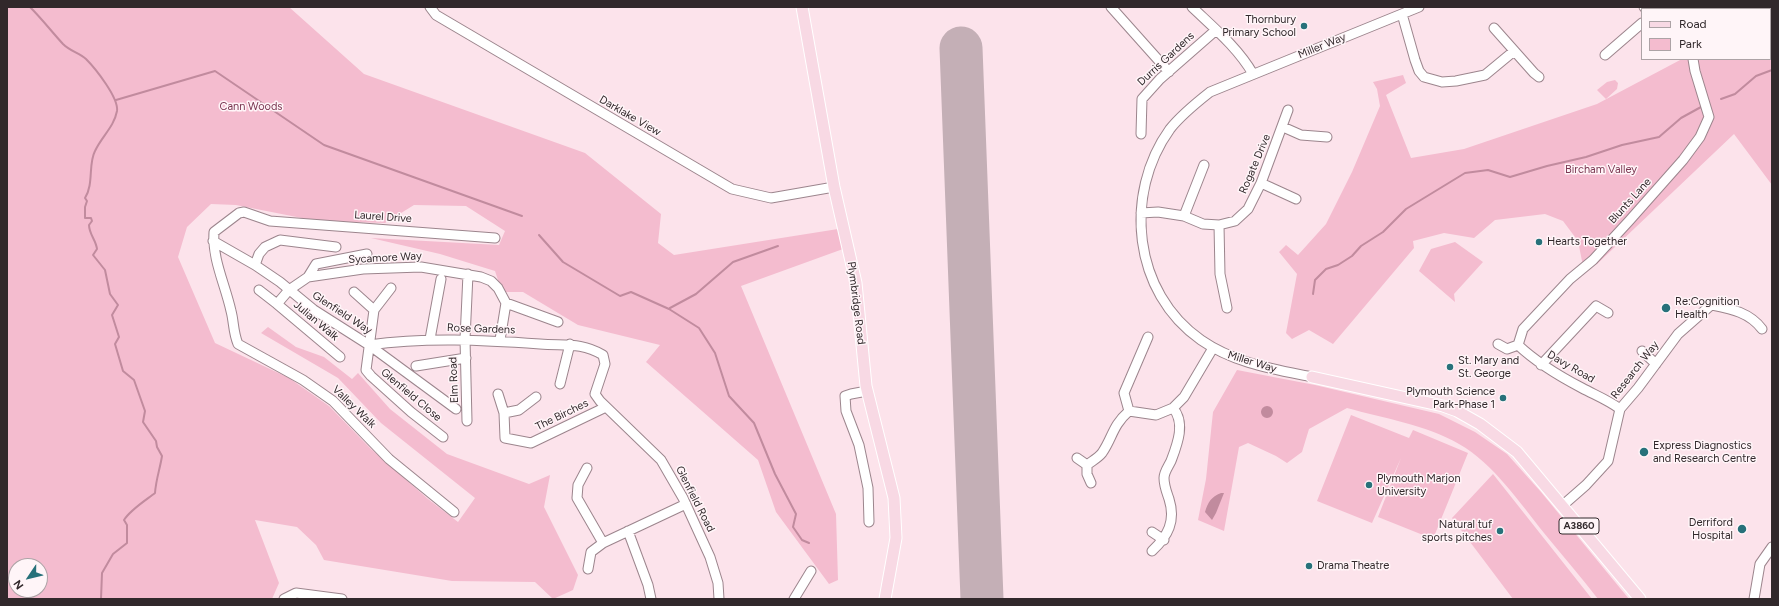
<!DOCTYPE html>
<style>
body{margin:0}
#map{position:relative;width:1779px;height:606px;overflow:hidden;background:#fce3eb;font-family:Figtree,sans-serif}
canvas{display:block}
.frame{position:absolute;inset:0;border:8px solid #31282b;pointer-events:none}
.legend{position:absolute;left:1641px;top:8px;width:130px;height:52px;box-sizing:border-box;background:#fff5f8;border:1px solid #ada3a6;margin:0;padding:5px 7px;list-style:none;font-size:12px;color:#31282b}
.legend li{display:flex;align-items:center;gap:8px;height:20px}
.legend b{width:20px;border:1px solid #ada3a6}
.north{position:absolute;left:8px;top:558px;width:40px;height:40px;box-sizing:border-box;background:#fff5f8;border:1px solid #ada3a6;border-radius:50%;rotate:235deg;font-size:11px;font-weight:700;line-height:16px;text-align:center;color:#31282b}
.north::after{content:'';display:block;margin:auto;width:14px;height:18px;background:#27717a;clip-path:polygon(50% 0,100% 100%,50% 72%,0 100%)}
</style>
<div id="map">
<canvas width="1779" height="606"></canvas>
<div class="frame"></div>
<ul class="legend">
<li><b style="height:5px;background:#f8d9e4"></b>Road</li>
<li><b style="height:11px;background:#f4bccf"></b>Park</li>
</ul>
<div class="north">N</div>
</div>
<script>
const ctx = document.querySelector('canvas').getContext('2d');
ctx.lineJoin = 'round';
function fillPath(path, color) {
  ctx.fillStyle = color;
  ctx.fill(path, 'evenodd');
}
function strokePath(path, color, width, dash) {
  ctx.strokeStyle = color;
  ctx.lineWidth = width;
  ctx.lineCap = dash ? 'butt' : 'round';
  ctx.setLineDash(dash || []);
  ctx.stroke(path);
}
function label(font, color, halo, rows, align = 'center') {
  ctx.font = font + ' Figtree,sans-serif';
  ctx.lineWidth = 3;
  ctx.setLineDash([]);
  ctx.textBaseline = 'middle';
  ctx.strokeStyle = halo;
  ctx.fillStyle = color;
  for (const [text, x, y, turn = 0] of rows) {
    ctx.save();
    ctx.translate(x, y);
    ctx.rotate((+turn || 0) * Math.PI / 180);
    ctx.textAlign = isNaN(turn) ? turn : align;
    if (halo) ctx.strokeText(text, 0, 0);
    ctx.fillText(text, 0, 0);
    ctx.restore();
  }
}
const green = new Path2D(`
 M7 7H289L364 74 585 153 661 214 658 243 674 255 838 229 843 249 741 286 836 514 838 580 829 584 776 512 758 460 646 362 660 345 578 325 523 292H502L495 271 440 254 371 238 499 245 505 231 466 206 414 205 385 223 317 221 236 205 211 204 187 227 178 257 215 343 289 378 329 406 371 449 428 499 458 522 475 498 381 423 338 378 261 333 268 327 296 347 324 357 352 379 358 373 390 409 447 454 529 484 550 475 544 507 578 575 573 590 553 599 535 582 452 581 324 560 316 545 297 527 255 520 279 583 272 599H7ZM16 566H40V590H16Z
 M1770 14 1772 16V185L1734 134 1597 264 1583 266 1578 241 1563 221 1545 214 1495 220 1474 238 1444 233 1413 241 1414 248 1333 344 1309 330 1292 339 1286 333 1297 274 1279 252 1286 245 1298 255 1326 224 1352 172 1380 106 1377 89 1373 82 1403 75 1406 83 1386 95 1411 158 1464 149 1597 104 1682 59H1770Z
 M1615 80 1618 83 1617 89 1606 99 1597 90 1607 82Z
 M1455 242 1483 262 1454 294 1455 302 1419 271 1431 249Z
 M1237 370 1315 385 1439 414 1475 432 1507 454 1541 492 1629 599H1598C1581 577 1562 555 1544 533 1520 503 1493 463 1459 444 1427 425 1383 418 1347 408L1309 429 1302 452 1287 463 1276 456 1248 443 1239 447 1224 531 1198 520 1206 479 1213 412Z
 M1351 415 1409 438 1413 430 1468 453 1433 539 1378 517 1401 458 1372 523 1317 501Z
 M1493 474 1592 599H1513L1452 518Z`);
const water = new Path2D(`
 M1261 412a6 6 0 1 1 12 0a6 6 0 1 1-12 0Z
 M1221 493H1224L1216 513 1212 520 1205 512C1208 502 1211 497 1221 493Z`);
const stream = new Path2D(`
 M30 7C42 19 52 32 63 44 70 51 79 53 86 59 95 68 119 98 117 111 114 127 102 136 95 151 88 164 94 184 85 198L87 201 85 207V218H91L92 221 89 225C89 234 96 240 97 249L93 255 105 270 110 294 118 305 112 315 119 337 115 344 123 371 134 380 145 411 143 422 156 441 157 447 162 456C160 469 156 479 155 493 146 500 130 510 124 520L127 525V543L113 554 102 573 101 599
 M1721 99 1735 94 1756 76 1772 70
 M116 100 215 71 324 145 522 216
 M539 235 563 262 620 296 631 292 669 309 699 328 715 353 729 396 754 423 775 474 796 514 793 527 802 540 809 543
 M1313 294 1315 280 1326 269 1338 265 1352 256 1361 246 1383 232 1406 209 1465 173 1488 170 1510 177 1547 166 1586 157 1622 145 1659 137 1681 118 1701 107
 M670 308 696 294 733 262 778 246`);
const runway = new Path2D(`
 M961 48 982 599`);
const minor = new Path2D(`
 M430 7 436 15 732 189 771 198 834 187
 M1111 7 1169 72
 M1192 7C1214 28 1238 48 1253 74
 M1644 7 1646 9
 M1658 9 1660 7
 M1697 9 1698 7
 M1402 14 1415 60 1419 71 1424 77 1442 82 1456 81 1485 75 1514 51
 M1494 28 1534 73 1539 77
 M1605 55 1642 23
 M1283 127 1301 135 1327 137
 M1141 134 1142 99 1160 79 1216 30
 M1261 183 1296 199
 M1141 213 1158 212 1184 216 1203 224 1219 225 1235 221 1248 209 1261 183 1288 110
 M1184 216 1204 165
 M1219 225 1220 274 1227 308
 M213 241 255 265 280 282 314 310 369 345 456 409
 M255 265 259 254 265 247 280 240 336 247
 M308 277 316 264 367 254
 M259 290 277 304
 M354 292 374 310 366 370 371 376 411 412 443 437
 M506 303 558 322
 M374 310 391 288
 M430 339 441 279
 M1498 344 1507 349 1518 345
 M369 345C426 337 483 340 540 344 565 346 581 342 603 355L605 364 595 394 600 401 661 460 683 498 710 557 718 583 719 599
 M1518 345 1523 329 1570 279 1593 260 1629 221 1683 160 1700 137 1709 117 1695 71 1693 59
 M1518 345C1537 363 1559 376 1582 388 1595 395 1608 400 1620 409
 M1642 351 1656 364
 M340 357 277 304 289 290 308 277 363 269 421 267 481 277 491 281 498 288 506 303 500 340
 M1541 365 1596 306 1608 313
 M416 366 466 358
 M1312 377C1273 369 1234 363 1201 340 1133 293 1123 194 1170 129 1181 115 1196 103 1210 92L1419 7
 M560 384 570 344
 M867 391 851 394 845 396 846 411 859 445 868 488 869 522
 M498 394 504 413 505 438 531 443 606 407
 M1129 411 1124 393 1148 337
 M504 413 519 410 536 397
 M467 421 465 339 468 274
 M1077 458 1087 465
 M587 468 578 485 577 498 603 543
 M1091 483 1087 474V465C1092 461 1098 458 1102 453 1113 437 1112 426 1129 411L1156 415 1173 408 1184 397 1213 348
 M1562 506 1586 485 1608 461 1620 409 1638 388 1678 334 1711 305C1731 309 1749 312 1762 329
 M454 512 389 459 333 401 303 380 238 344C233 332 234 322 231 311 225 284 212 259 214 232L239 213 244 212 270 221 495 238
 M628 531 648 585 651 599
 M1152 532 1164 540
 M1152 551C1168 536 1176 521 1169 499 1167 493 1164 486 1164 478 1164 472 1168 467 1171 461 1177 445 1186 423 1173 408
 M588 569 591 552 603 543 686 504
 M284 599 296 593 342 599
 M794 599 811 571
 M1754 599 1760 564 1772 547`);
const major = new Path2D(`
 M802 7 834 187 856 283 866 386 894 498 896 538 885 599
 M1312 377 1443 406 1457 411 1480 424 1517 452 1640 599`);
const markers = [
 [1304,26,4,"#27717a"],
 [1539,242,4,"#27717a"],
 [1666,308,5,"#27717a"],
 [1450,367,4,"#27717a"],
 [1503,398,4,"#27717a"],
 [1644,452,5,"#27717a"],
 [1369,485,4,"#27717a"],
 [1742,529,5,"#27717a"],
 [1500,531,4,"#27717a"],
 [1309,566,4,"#27717a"]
];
const shields = [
 [1579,526,40]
];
const shieldNames = [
 ["A3860",1579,526]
];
const poiNames = [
 ["Thornbury",1296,20,"right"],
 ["Primary School",1296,33,"right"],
 ["Hearts Together",1547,242],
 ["Re:Cognition",1675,302],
 ["Health",1675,315],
 ["St. Mary and",1458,361],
 ["St. George",1458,374],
 ["Plymouth Science",1495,392,"right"],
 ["Park-Phase 1",1495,405,"right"],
 ["Express Diagnostics",1653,446],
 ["and Research Centre",1653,459],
 ["Plymouth Marjon",1377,479],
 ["University",1377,492],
 ["Derriford",1733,523,"right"],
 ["Hospital",1733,536,"right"],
 ["Natural tuf",1492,525,"right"],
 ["sports pitches",1492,538,"right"],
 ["Drama Theatre",1317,566]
];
const streetNames = [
 ["Miller Way",1322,46,-22],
 ["Durris Gardens",1166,59,-43],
 ["Darklake View",630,116,30],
 ["Rogate Drive",1255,164,-67],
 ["Blunts Lane",1630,201,-48],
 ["Laurel Drive",383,217,4],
 ["Sycamore Way",385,258,-3],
 ["Plymbridge Road",856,303,83],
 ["Glenfield Way",342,313,33],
 ["Julian Walk",316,321,40],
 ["Rose Gardens",481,329,2],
 ["Miller Way",1252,362,17],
 ["Davy Road",1571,367,30],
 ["Research Way",1635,370,-52],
 ["Elm Road",454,380,-92],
 ["Glenfield Close",411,395,40],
 ["Valley Walk",354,407,44],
 ["The Birches",562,415,-26],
 ["Glenfield Road",695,499,63]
];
const parkNames = [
 ["Cann Woods",251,107],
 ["Bircham Valley",1601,170]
];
fillPath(green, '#f4bccf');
fillPath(water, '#c18b9e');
strokePath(stream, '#c18b9e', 2);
strokePath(runway, '#c4afb6', 43);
strokePath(minor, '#9c858d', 11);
strokePath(major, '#fff', 13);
strokePath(minor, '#fff', 9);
strokePath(major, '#f8d9e4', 11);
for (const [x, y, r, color] of markers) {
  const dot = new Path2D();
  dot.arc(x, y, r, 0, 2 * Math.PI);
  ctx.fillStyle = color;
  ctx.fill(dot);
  strokePath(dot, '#fff5f8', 1.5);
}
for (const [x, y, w] of shields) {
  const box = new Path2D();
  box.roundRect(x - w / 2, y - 8, w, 16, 3);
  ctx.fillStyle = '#fff5f8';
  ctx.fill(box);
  strokePath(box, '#31282b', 1);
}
label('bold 10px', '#31282b', null, shieldNames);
label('11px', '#31282b', '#fff5f8', poiNames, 'left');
label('11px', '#31282b', '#fff5f8', streetNames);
label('11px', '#7b3752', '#fff5f8', parkNames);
</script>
